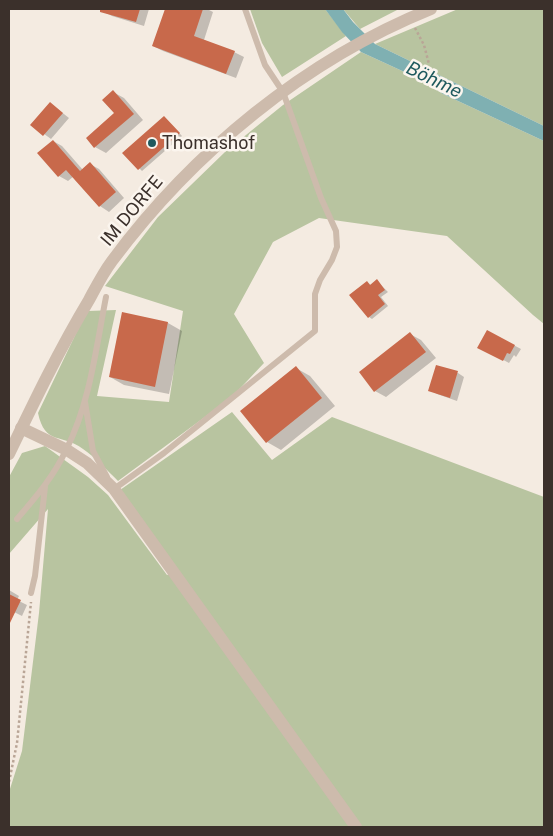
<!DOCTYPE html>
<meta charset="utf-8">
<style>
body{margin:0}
#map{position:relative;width:553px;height:836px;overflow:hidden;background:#f4ebe1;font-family:"Public Sans",sans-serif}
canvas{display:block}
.frame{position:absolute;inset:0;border:10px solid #3b302b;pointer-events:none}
</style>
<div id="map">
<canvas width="553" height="836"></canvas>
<div class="frame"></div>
</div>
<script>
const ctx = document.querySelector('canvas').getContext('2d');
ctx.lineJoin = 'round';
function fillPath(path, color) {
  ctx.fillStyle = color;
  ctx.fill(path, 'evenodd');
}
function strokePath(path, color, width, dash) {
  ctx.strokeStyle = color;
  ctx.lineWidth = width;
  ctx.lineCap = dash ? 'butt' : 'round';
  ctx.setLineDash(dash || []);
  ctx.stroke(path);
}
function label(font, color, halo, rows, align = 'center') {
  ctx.font = font + ' "Public Sans",sans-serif';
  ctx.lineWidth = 5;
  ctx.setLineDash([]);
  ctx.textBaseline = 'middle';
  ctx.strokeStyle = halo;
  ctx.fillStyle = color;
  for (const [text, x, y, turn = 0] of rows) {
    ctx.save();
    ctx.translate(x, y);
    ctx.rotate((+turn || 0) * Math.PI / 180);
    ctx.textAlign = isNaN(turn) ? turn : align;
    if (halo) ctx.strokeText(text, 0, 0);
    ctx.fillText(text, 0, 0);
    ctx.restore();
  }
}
const green = new Path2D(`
 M250 9H325L346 36 282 77 262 43Z
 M343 9H399L360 29Z
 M458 9H544V126L375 44Z
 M361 52 424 81 443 94 544 141V324L533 315 447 236 319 218 273 242 234 314 264 363 232 397 118 481C107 470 96 458 83 449 62 433 45 446 38 413L80 325 88 311 116 310 97 396 169 402 183 311 105 286 158 217 225 152 283 105Z
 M232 412 272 460 332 417 544 497V827H9V792L22 751 39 613 48 509 9 554V477L22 453 45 446 88 477 108 495 167 575 177 571 120 490Z`);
const water = new Path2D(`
 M325 9H343L353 22 375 44 544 126V141L443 94 424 81 361 52 342 32Z`);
const shadow = new Path2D(`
 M105 9H149L144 26 112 16 104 12Z
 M167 9H207L213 12 204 40 234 52 244 57 236 78 163 51 153 46Z
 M113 92 124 98 143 120 106 153 95 147 116 113Z
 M50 103 69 118 51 139 32 125Z
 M164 117 182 136 142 171 124 153Z
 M53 141 62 146 83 170 90 164 99 169 124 198 109 212 100 206 74 176 68 181 59 176Z
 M377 281 388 292 381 297 388 306 372 319 369 317 367 282 371 285Z
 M123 314 168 323 182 331 169 394 124 385 110 377Z
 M487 331 521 349 516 357 514 355 509 363 485 350Z
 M410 334 421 340 436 358 386 397 375 391Z
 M437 366 458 373 464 377 457 401 437 394 430 390Z
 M296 368 310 376 335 406 281 450 267 442Z
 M9 590 19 596 17 600 27 605 22 616 12 611 9 617Z`);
const building = new Path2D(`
 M100 9H140L136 22 100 12Z
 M165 9H203L194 36 235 51 226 74 152 46Z
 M113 90 134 114 94 148 86 138 114 113 102 100Z
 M50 102 63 113 43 136 30 125Z
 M164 116 180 133 138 170 122 153Z
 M53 140 80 171 90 162 116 192 99 207 66 170 58 177 37 153Z
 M377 279 385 290 378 295 385 304 368 318 349 295 367 281 370 285Z
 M122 312 168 322 155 387 109 377Z
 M487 330 515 345 510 354 507 353 503 361 477 348Z
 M410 332 426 352 374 392 359 372Z
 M436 365 458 371 450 398 428 391Z
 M296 366 322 398 266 443 240 411Z
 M9 594 21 600 9 625Z`);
const path = new Path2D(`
 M415 28 424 45 429 64
 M9 782 17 743 31 602`);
const service = new Path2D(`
 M85 402 93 451 107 477
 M113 488 114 489 164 453 315 331V294L320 280 332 260 337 247 336 231 321 198 283 92 265 65 245 9
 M17 519C36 497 54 476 66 450 90 403 96 348 106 297
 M31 593 35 576 45 487`);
const minor = new Path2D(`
 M21 428 67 450 87 463 114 489 356 827`);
const tertiary = new Path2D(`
 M9 454C34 402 59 350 89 300 96 287 103 273 112 261 193 152 305 60 431 9`);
const markers = [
 [152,143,5,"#1f5a5e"]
];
const poiNames = [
 ["Thomashof",162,143]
];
const streetNames = [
 ["IM DORFE",132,211,-50]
];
const waterNames = [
 ["Böhme",434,80,26]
];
fillPath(green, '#b8c4a0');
fillPath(water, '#7fb0b2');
fillPath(shadow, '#0003');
fillPath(building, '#c8694b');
strokePath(path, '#b9a596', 2.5, [2.5, 2.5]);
strokePath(service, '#cdbbac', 6);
strokePath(minor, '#cdbbac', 12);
strokePath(tertiary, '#cdbbac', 12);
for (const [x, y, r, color] of markers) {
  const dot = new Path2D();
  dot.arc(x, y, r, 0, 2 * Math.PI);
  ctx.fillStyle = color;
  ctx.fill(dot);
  strokePath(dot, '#fbf5ee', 2);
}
label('18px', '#3b302b', '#fbf5ee', poiNames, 'left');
label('18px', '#3b302b', '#fbf5ee', streetNames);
label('italic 19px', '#1f5a5e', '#fbf5ee', waterNames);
</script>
